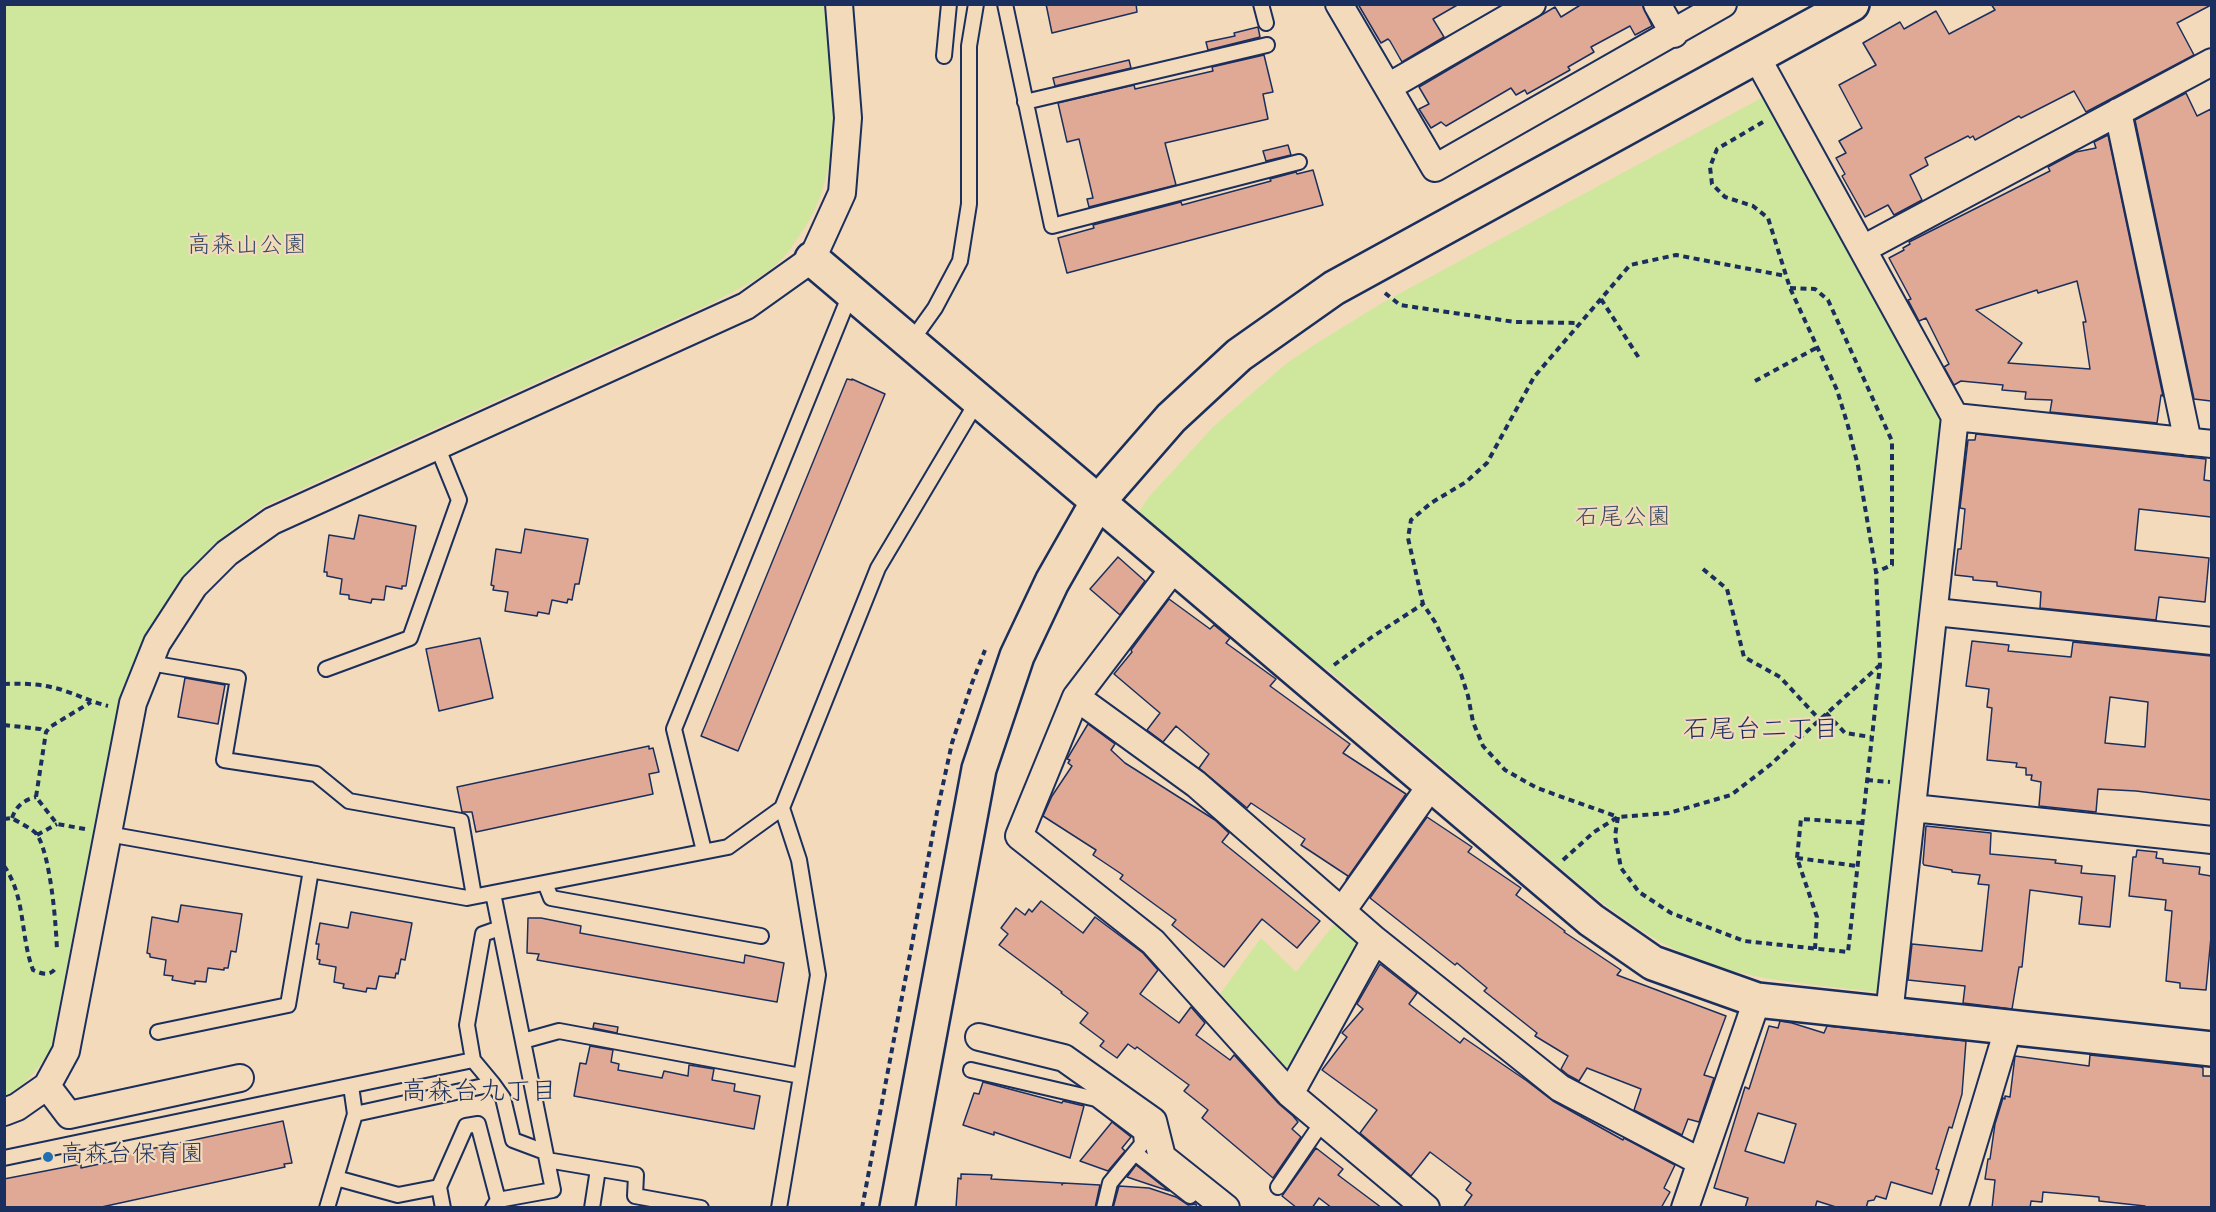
<!DOCTYPE html>
<meta charset="utf-8">
<style>
body{margin:0}
#map{position:relative;width:2216px;height:1212px;overflow:hidden;background:#f2daba;font-family:"Indie Flower",sans-serif}
canvas{display:block}
.frame{position:absolute;inset:0;border:6px solid #1b2f5e;pointer-events:none}
</style>
<div id="map">
<canvas width="2216" height="1212"></canvas>
<div class="frame"></div>
</div>
<script>
const ctx = document.querySelector('canvas').getContext('2d');
ctx.lineJoin = 'round';
function fillPath(path, color) {
  ctx.fillStyle = color;
  ctx.fill(path, 'evenodd');
}
function strokePath(path, color, width, dash) {
  ctx.strokeStyle = color;
  ctx.lineWidth = width;
  ctx.lineCap = dash ? 'butt' : 'round';
  ctx.setLineDash(dash || []);
  ctx.stroke(path);
}
function label(font, color, halo, rows, align = 'center') {
  ctx.font = font + ' "Indie Flower","Klee One",sans-serif';
  ctx.lineWidth = 4.5;
  ctx.setLineDash([]);
  ctx.textBaseline = 'middle';
  ctx.strokeStyle = halo;
  ctx.fillStyle = color;
  for (const [text, x, y, turn = 0] of rows) {
    ctx.save();
    ctx.translate(x, y);
    ctx.rotate((+turn || 0) * Math.PI / 180);
    ctx.textAlign = isNaN(turn) ? turn : align;
    if (halo) ctx.strokeText(text, 0, 0);
    ctx.fillText(text, 0, 0);
    ctx.restore();
  }
}
const green = new Path2D(`
 M5 4 824 5C831 84 849 171 797 239 792 246 787 255 780 261 761 279 737 289 714 302L264 506C247 519 228 532 213 546 168 589 139 641 119 699L51 1047C40 1067 26 1086 5 1095Z
 M1765 96 1939 412 1942 425 1880 990 1877 992C1811 984 1743 981 1682 953 1621 924 1569 875 1518 832 1454 777 1389 722 1325 667L1320 669 1138 513 1148 498 1213 427 1287 363 1314 345 1382 303Z
 M1336 922 1364 945 1291 1073 1220 994 1261 938 1296 972Z`);
const building = new Path2D(`
 M1046 4H1136L1137 12 1052 33Z
 M1358 4H1459L1433 19 1444 37 1402 62 1390 41 1388 39 1381 43Z
 M1582 4H1642L1652 26 1635 35 1630 26 1591 47 1594 52 1568 67 1570 70 1527 94 1525 90 1516 95 1511 88 1446 126 1441 122 1431 128 1419 109 1429 104 1419 87 1555 7 1561 17Z
 M1991 4 2211 5 2177 23 2194 55 2086 112 2074 91 2021 118 2019 116 1975 140 1973 136 1970 138 1968 136 1925 158 1928 165 1910 175 1922 200 1894 215 1888 205 1865 217 1842 176 1845 174 1836 158 1846 153 1839 141 1862 128 1839 85 1876 65 1863 43 1900 22 1904 29 1936 11 1949 34 1995 10Z
 M1258 27 1260 37 1208 50 1206 42 1235 36 1234 33Z
 M1264 55 1273 92 1263 94 1268 119 1165 143 1176 185 1089 207 1087 199 1093 198 1079 139 1067 142 1058 103 1134 85 1135 89 1213 71 1212 67Z
 M1129 60 1131 68 1055 86 1053 78Z
 M2186 93 2197 116 2211 109V401L2194 399 2135 120Z
 M2108 135 2163 396 2161 395 2157 423 2050 412 2052 400 2025 399 2026 392 2002 390 2003 385 1961 381 1954 385 1944 367 1949 364 1926 318 1919 321 1908 300 1911 299 1889 258 1904 250 1903 248 1910 244 1909 242 2050 171 2048 167 2076 152 2096 148 2094 142ZM2077 281 2086 322H2083L2090 369 2008 363 2022 343 1976 310 2037 290 2038 293Z
 M1288 145 1291 155 1266 161 1263 151Z
 M1313 170 1323 205 1067 273 1058 238 1094 228 1093 225 1181 202 1182 205 1271 181 1270 179 1296 172 1297 174Z
 M847 379 852 380V379L885 394 738 751 701 736Z
 M1976 434 2206 459 2204 480 2211 481V517L2139 509 2135 550 2209 558 2205 602 2159 597 2156 620 2040 608 2041 592 1997 586V582L1973 580V577L1955 575 1958 549H1961L1965 509 1960 508 1968 440H1975Z
 M359 515 416 526 406 586H402V589L386 586 384 600 372 599 371 603 349 599V595L340 594 342 579 327 576V572H324L329 535 354 539Z
 M525 529 588 539 579 584H575L572 600 568 599 567 603 552 600 549 614 538 612 537 616 505 611 508 592 493 590 494 586 491 585 496 549 521 553Z
 M1118 557 1145 581 1120 615 1090 589Z
 M1169 599 1210 629 1214 625 1230 638 1226 643 1276 679 1270 686 1350 744 1343 753 1406 794 1346 880 1348 876 1301 845 1305 839 1251 803 1247 808 1199 768 1209 754 1176 726 1163 742 1147 730 1160 713 1114 674 1132 652 1131 650Z
 M480 638 493 698 439 711 426 649Z
 M1972 641 2009 645 2008 651 2071 657 2073 642 2211 656V800L2136 791 2098 789 2096 812 2039 806 2041 782 2031 780 2032 775H2026V768L2016 767 2017 763 1987 760 1992 708 1987 707 1989 689 1966 686ZM2110 697 2148 702 2145 747 2105 743Z
 M185 678 225 685 218 724 178 717Z
 M1088 724 1115 744 1111 750 1125 763 1215 820 1229 833 1222 842 1320 921 1297 948 1262 919 1224 967 1172 925 1176 920 1120 879 1123 875 1093 855 1096 850 1043 816 1052 796 1072 766 1068 763 1070 760 1067 759Z
 M649 746V749L653 748 659 772 649 774 653 794 476 832 472 812H462L457 787Z
 M1427 817 1472 847 1468 852 1521 888 1516 895 1565 931 1564 932 1621 970 1617 975 1726 1016 1704 1075 1714 1078 1699 1122 1688 1119 1682 1135 1634 1110 1641 1089 1587 1068 1579 1081 1568 1075 1561 1069 1568 1056 1535 1036 1537 1033 1484 991 1487 988 1457 963 1455 965 1370 898Z
 M1926 826 1991 833 1990 854 2056 860 2055 863 2082 866 2081 873 2115 876 2110 927 2079 924 2082 897 2030 890 2022 967H2019L2012 1009 1963 1003 1965 986 1908 980 1912 944 1982 951 1989 885 1978 884 1980 875 1952 872V870L1924 865 1923 863Z
 M2137 850 2157 852 2156 858 2163 859V863L2200 867 2199 874 2211 876V937L2206 990 2180 988V983L2166 981 2172 911 2165 910 2166 900 2129 896 2133 857H2136Z
 M1041 901 1083 933 1095 917 1143 953 1158 970 1140 994 1179 1023 1191 1007 1205 1023 1196 1035 1230 1060 1234 1055 1236 1057 1279 1104 1293 1116 1298 1122 1292 1129 1301 1137 1273 1178 1202 1118 1208 1110 1184 1091 1189 1085 1137 1047 1135 1049 1128 1044 1117 1058 1100 1046 1104 1041 1080 1023 1088 1013 1061 993 1062 992 999 945 1008 934 1001 928 1016 908 1025 915 1029 909 1032 912Z
 M181 905 242 914 236 952 231 951 228 968H224V970L208 968 206 982 195 981V984L172 980 173 976 164 975 166 960 150 957V954L147 953 152 917 178 922Z
 M351 912 412 923 405 960 401 959 398 974 396 973 395 978 379 976 376 989 367 988 366 992 343 988 344 984 334 982 336 967 319 964 320 960 317 959 319 944H316L320 923 348 928Z
 M528 918H541L581 926 580 933 744 963 745 955 784 963 777 1002 537 960 539 954 527 953Z
 M1380 964 1417 993 1409 1004 1460 1043 1464 1038 1527 1081 1553 1101 1623 1140 1624 1138 1675 1165 1664 1188 1670 1192 1661 1208H1463L1472 1195 1466 1190 1471 1183 1430 1152 1411 1176 1360 1133 1377 1110 1322 1070 1347 1037 1342 1033 1363 1009 1357 1004Z
 M1780 1021 1792 1023 1824 1033 1827 1026 1966 1041 1962 1094 1952 1128 1949 1127 1936 1169 1939 1170 1932 1194 1891 1182 1886 1199 1876 1196 1874 1200 1868 1201 1866 1208H1839L1817 1201 1815 1208H1745L1748 1198 1714 1188 1745 1087 1749 1089 1769 1026 1778 1028ZM1758 1113 1796 1124 1784 1163 1745 1151Z
 M594 1023 618 1027 617 1033 593 1028Z
 M590 1046 613 1050 611 1062 619 1064 618 1070 662 1078 664 1071 688 1076 689 1065 714 1069 712 1080 735 1084 734 1091 760 1096 754 1129 574 1096 580 1063 586 1064Z
 M2090 1055 2201 1067 2203 1068V1076H2211V1208H2144L2145 1206 2099 1201V1197L2043 1192 2042 1202 2031 1201 2030 1208H1992L1995 1180 1985 1179 1988 1159H1990L1995 1124 2003 1098 2005 1099V1096L2010 1097 2015 1056 2089 1066Z
 M983 1082 1062 1103 1063 1101 1084 1106 1070 1158 994 1132V1135L963 1125 974 1093 979 1094Z
 M283 1121 292 1163 284 1164 285 1167 97 1208H4V1179L81 1164V1168L123 1159 122 1155Z
 M1112 1122 1131 1137 1122 1148 1125 1151 1108 1171 1080 1161Z
 M1316 1148 1343 1169 1338 1175 1382 1208H1332L1319 1198 1312 1208H1297L1282 1196Z
 M1136 1165 1169 1191 1127 1177Z
 M961 1174 992 1175 991 1179 1062 1183V1185L1063 1183 1100 1185 1095 1208H956L958 1178 961 1179Z
 M1119 1186 1149 1188 1176 1197 1188 1205 1196 1204 1197 1208H1113Z`);
const path = new Path2D(`
 M1763 122 1717 149 1710 167 1712 184 1725 197 1753 206 1768 218 1790 288 1837 390 1848 426 1858 466 1876 572 1880 665 1848 952 1744 941 1671 913 1639 892 1621 868 1615 836 1618 817 1537 788 1505 770 1483 746 1473 722 1468 696 1461 674 1435 622 1423 604 1408 538 1411 520 1431 503 1466 482 1487 463 1534 377 1630 265 1676 255 1786 276
 M1790 288 1815 289 1828 300 1892 441V565L1876 572
 M1385 293 1400 305 1515 322 1579 323
 M1601 299 1639 358
 M1755 381 1816 348
 M1703 569 1727 589 1744 657 1780 677 1819 719
 M1334 665 1372 637 1423 604
 M4 684C23 683 44 684 62 690 78 695 92 702 108 706
 M1826 713 1845 733 1871 737
 M4 725 40 729 46 732
 M1867 780 1890 782
 M12 818C16 806 24 800 36 797
 M4 819 12 818C19 823 34 829 38 836 51 860 56 923 57 951
 M85 829 57 824 36 797 46 732 50 727 91 702
 M37 835 57 824
 M1797 858 1857 866
 M1563 860 1594 832 1618 817 1669 813 1731 795 1770 765 1879 666
 M4 866C26 897 20 936 33 970 40 973 49 977 55 969
 M1815 949 1817 917 1797 858 1801 819 1862 823
 M862 1208 937 812 952 743 972 683 985 650`);
const lane = new Path2D(`
 M1005 4 1052 226 1299 162
 M1261 4 1266 23
 M944 56 949 4
 M1025 102 1267 45
 M910 343 935 308 960 261 969 204V46L976 4
 M150 663 238 678 224 760 316 774 349 801 461 821 474 896
 M326 669 410 638 459 500 437 446
 M108 834 467 898 728 847 782 808 878 568 978 400
 M704 851 674 729 851 292
 M545 883 551 898 761 936
 M493 893 553 1190 498 1200 493 1208
 M500 928 483 934 467 1025 473 1060 493 1084 503 1098 513 1140 545 1152
 M158 1032 288 1005 311 870
 M523 1041 559 1031 801 1076
 M971 1070 1096 1099 1141 1133 1142 1144 1110 1183 1104 1208
 M355 1114 493 1084
 M1135 1153 1190 1196
 M4 1158 473 1060
 M547 1160 636 1175 635 1196 701 1208
 M336 1178 398 1195 439 1187 466 1126 478 1124 498 1200
 M439 1187 443 1208
 M1278 1187 1323 1121
 M327 1208 355 1114 351 1086
 M592 1208 598 1169
 M779 1208 818 975 799 860 782 808`);
const street = new Path2D(`
 M1339 4 1435 168 1723 4
 M1657 4 1674 34
 M1756 56 1955 417 1889 1015
 M1388 87 1532 4
 M2118 112 2188 442
 M1863 249 2212 62
 M1955 417 2212 444
 M1174 568 1076 697 1019 836 1153 942 1290 1094 1426 1208
 M1935 612 2212 641
 M1076 697 1196 784 1375 940 1560 1088 1701 1162
 M1913 808 2212 840
 M1342 911 1432 784
 M979 1037 1064 1058 1153 1121 1162 1157 1226 1208
 M47 1086 69 1115 240 1078
 M1290 1094 1375 940
 M4 1112 17 1107 47 1086 66 1051 133 703 157 643 194 586 227 553 272 521 746 306 812 259 842 193 848 118 839 4
 M1685 1208 1757 1000
 M1954 1208 2008 1029`);
const secondary = new Path2D(`
 M812 259 1591 920 1653 963 1757 1000 2212 1049
 M897 1208 979 769 1017 656 1052 582 1097 503 1171 418 1239 355 1334 288 1852 4`);
const markers = [
 [48,1157,6,"#1f6fb2"]
];
const parkNames = [
 ["高森山公園",247,248],
 ["石尾公園",1623,520]
];
const poiNames = [
 ["高森台保育園",60,1157]
];
const neighbourhoodNames = [
 ["石尾台二丁目",1761,733],
 ["高森台九丁目",479,1095]
];
fillPath(green, '#cfe79c');
fillPath(building, '#e0a996');
strokePath(building, '#1b2f5e', 1.5);
strokePath(lane, '#1b2f5e', 18);
strokePath(street, '#1b2f5e', 30);
strokePath(secondary, '#1b2f5e', 38);
strokePath(path, '#1b2f5e', 4, [6, 4.5]);
strokePath(lane, '#f2daba', 14);
strokePath(street, '#f2daba', 26);
strokePath(secondary, '#f2daba', 33);
for (const [x, y, r, color] of markers) {
  const dot = new Path2D();
  dot.arc(x, y, r, 0, 2 * Math.PI);
  ctx.fillStyle = color;
  ctx.fill(dot);
  strokePath(dot, '#f2daba', 2);
}
label('24px', '#364b67', '#f2daba', parkNames);
label('24px', '#1b2f5e', '#f2daba', poiNames, 'left');
label('26px', '#1b2f5e', '#f2daba', neighbourhoodNames);
</script>
